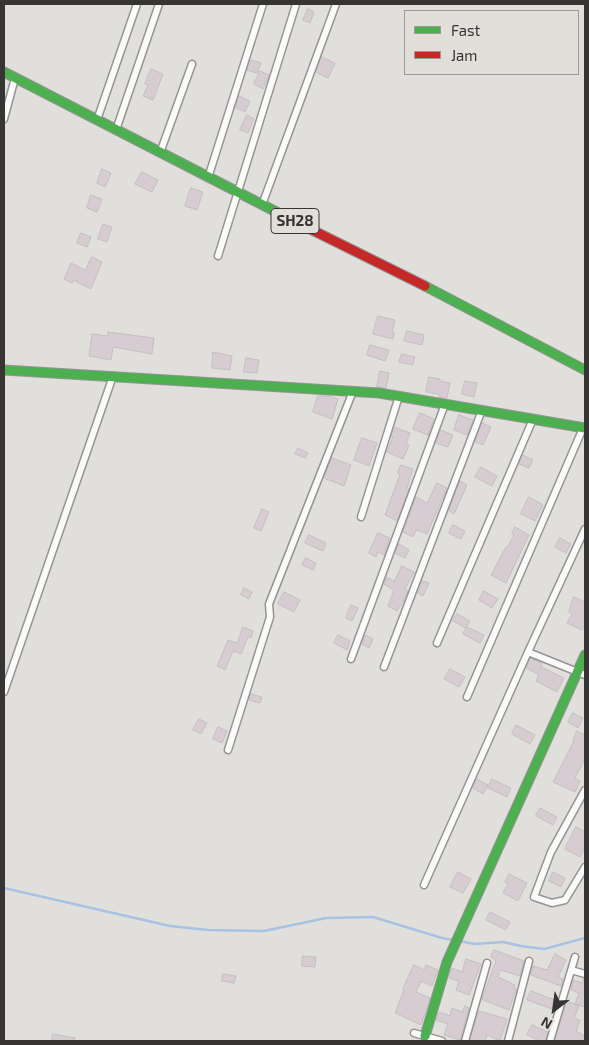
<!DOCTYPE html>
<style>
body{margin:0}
#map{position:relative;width:589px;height:1045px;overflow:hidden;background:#e1dfdc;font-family:"Exo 2",sans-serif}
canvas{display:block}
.frame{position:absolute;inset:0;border:5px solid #363533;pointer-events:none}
.legend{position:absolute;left:404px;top:10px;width:175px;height:65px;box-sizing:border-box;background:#e2dfdb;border:1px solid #9d9b98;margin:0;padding:6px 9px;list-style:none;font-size:15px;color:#363533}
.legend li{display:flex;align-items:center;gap:10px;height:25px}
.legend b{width:25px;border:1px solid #9d9b98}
.north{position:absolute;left:529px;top:985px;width:50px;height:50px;-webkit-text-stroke:4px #e2dfdb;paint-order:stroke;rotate:210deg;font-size:14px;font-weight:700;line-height:20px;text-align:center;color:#363533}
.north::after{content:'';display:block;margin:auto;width:18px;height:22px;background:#363533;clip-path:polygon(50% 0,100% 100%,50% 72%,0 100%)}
</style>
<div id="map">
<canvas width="589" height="1045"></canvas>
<div class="frame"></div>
<ul class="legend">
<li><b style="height:6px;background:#4caf50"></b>Fast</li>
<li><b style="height:6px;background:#c62828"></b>Jam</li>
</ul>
<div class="north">N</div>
</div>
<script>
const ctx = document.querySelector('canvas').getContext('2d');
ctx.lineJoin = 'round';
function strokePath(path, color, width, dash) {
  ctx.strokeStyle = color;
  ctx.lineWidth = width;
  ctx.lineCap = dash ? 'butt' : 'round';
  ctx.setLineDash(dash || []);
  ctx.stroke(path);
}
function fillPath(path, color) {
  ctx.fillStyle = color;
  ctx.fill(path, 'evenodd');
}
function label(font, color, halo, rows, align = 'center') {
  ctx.font = font + ' "Exo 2",sans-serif';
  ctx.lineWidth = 5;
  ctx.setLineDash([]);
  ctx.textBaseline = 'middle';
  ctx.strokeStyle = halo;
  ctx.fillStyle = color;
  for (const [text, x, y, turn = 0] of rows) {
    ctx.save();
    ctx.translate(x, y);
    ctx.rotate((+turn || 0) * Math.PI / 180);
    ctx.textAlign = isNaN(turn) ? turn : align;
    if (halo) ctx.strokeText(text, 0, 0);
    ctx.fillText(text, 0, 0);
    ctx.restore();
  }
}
const stream = new Path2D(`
 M4 888 170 926 208 930 264 931 326 918 373 917 442 938 454 940
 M459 941 475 944 503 942 521 946 544 949 585 938`);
const building = new Path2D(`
 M308 9 314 12 310 23 303 20Z
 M322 57 335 63 328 78 316 72Z
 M251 60 261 63 257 73 247 70Z
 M151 69 163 74 153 100 143 96 148 85 145 84Z
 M260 71 269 75 263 89 254 84Z
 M239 96 250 101 245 112 236 108Z
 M247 115 254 119 248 133 240 130Z
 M102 169 111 173 105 187 97 183Z
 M142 172 158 180 152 192 135 184Z
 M191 188 203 192 197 210 185 206Z
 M91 195 102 199 97 212 87 208Z
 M103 224 112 227 107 242 98 239Z
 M81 233 91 237 87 247 77 243Z
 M92 257 102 262 91 289 73 280 72 283 64 279 71 263 85 270Z
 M378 316 395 320 392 332 394 333 393 339 373 334Z
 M407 331 424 335 422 345 404 341Z
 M108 332 154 338 152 354 113 347 111 360 89 356 92 334 108 336Z
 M370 345 389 350 385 361 367 355Z
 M213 352 232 356 230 370 212 368Z
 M402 354 415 357 413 365 399 362Z
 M246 358 259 360 257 373 244 372Z
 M380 371 389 373 386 388 377 387Z
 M429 377 440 379V381L450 383 447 398 439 397V394L426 392Z
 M465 381 477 383 474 397 462 394Z
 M318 396H329L338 399 332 419 313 412Z
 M420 413 434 419 428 435 413 429Z
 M459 415 473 420 467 435 454 430Z
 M482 423 491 427 483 445 475 442Z
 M394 427 410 433 406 444 409 445 403 459 387 452 393 437H391Z
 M441 430 453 435 448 447 436 443Z
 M362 438 377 443 369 466 354 460Z
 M298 448 308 453 305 458 295 454Z
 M523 455 533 460 529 468 519 464Z
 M332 458 351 465 344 486 324 478Z
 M401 465 413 469 407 488 409 489 397 521 385 515 400 474 398 473Z
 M481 467 497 476 492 486 475 477Z
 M460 481 467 485 454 514 449 511Z
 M437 483 447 488 427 534 416 530 413 537 403 532 416 497 427 503Z
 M529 497 543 505 535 521 521 514Z
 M262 509 269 512 261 531 254 528Z
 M453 525 465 531 461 539 449 533Z
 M515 527 529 535 506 583 491 575 506 547 507 548 514 535 512 534Z
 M378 533 390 538 389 540 384 555 378 552 376 557 369 553Z
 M309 535 326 543 323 551 305 543Z
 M560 538 571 544 566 553 555 547Z
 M399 544 409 550 405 558 395 553Z
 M306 558 316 563 313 570 302 565Z
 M402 566 414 572 405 589 408 591 403 602 397 611 388 606 394 590 384 584 387 577 394 581Z
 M423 581 429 583 423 596 418 593Z
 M244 588 252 592 249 599 241 595Z
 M484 591 498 599 492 608 479 600Z
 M284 592 300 600 294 612 278 604Z
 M574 597 585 602V624L582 630 567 623 572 614 569 612Z
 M351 605 358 608 352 621 346 618Z
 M457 614 470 621 466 628 453 621Z
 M243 627 253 631 251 638 248 637 241 654 233 651 225 670 217 666 228 640 237 643Z
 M467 627 484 635 480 643 463 634Z
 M338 635 350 641 347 650 334 643Z
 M365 635 373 639 369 648 362 644Z
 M531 658 542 664 541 667 564 678 557 692 536 681 539 675 526 668Z
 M450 669 465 677 459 687 444 679Z
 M251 694 262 697 260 703 249 700Z
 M573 713 583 718 578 728 568 722Z
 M199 719 207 723 201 734 193 730Z
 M516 725 535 735 530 744 512 734Z
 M218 727 227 731 222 743 213 739Z
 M577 731 585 735V759L575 778 580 781 575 792 553 782 574 741H573Z
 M477 779 488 785 483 794 473 788Z
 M492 779 511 788 507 797 488 788Z
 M540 808 557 817 553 825 536 816Z
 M576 827 585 832V848L580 857 565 849Z
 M458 872 471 879 463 893 450 887Z
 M553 872 565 878 561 887 549 881Z
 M509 874 527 883 518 901 503 893 508 884 505 882Z
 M490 912 510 922 506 930 486 920Z
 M494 950 524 961 520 976 500 970 498 977 515 985 514 988 516 989 509 1010 483 1000 482 999 496 961 491 957Z
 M555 954 566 960 558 977 563 979 561 986 531 975 533 966 547 970Z
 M303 956 316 957 315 967 302 966Z
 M466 959 481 964 469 995 456 990 459 981 449 978 452 968 462 972Z
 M414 965 424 970 426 965 438 970 432 986 421 981 416 992 430 998 421 1025 395 1013 404 990 403 989Z
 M223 974 236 976 234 983 222 981Z
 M584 979H585V1007L575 1004 579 993 571 990 573 980 582 983Z
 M531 991 557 1001 555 1007H552V1009L527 1000Z
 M567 1001 579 1006 574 1018 580 1020 576 1031 585 1036V1041H555Z
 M465 1006 469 1008 460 1040 444 1035 448 1024 436 1020 439 1012 450 1016 452 1008 462 1012Z
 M479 1011 507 1019 500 1041 487 1035 485 1041H470Z
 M532 1025 548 1032 545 1041H540L527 1035Z
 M53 1034 75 1038 74 1041H52Z`);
const street = new Path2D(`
 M4 119 15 78
 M97 120 137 4
 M116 130 159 4
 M160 153 192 64
 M208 178 263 4
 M262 205 336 4
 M218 256 296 4
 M361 517 399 396
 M437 643 533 419
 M528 652 585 675
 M351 659 445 404
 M384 667 482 410
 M4 692 113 376
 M467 697 583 428
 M228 750 270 617 269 604 353 391
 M585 790 551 852 534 897 552 903 565 900 585 867
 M424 885 528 652 585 529
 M571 970 585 974
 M414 1033 442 1041
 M465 1041 487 963
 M508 1041 529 961
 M550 1041 575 957`);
const fast = new Path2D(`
 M4 72 296 222
 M425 286 585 370
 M4 370 379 393 585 428
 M425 1036 447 962 585 655`);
const jam = new Path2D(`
 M296 222 425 286`);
const shields = [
 [295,221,48]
];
const shieldNames = [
 ["SH28",295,221]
];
strokePath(stream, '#a7c2e2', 2.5);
fillPath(building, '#d7ccd2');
strokePath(building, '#c2c0bf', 1);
strokePath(street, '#969492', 9);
strokePath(fast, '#969492', 11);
strokePath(jam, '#969492', 11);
strokePath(street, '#fafafa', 6);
strokePath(fast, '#4caf50', 9);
strokePath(jam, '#c62828', 9);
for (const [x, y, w] of shields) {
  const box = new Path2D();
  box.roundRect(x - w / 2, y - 12.5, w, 25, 4);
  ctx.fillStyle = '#e2dfdb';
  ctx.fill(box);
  strokePath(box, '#363533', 1);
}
label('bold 15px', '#363533', null, shieldNames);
</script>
